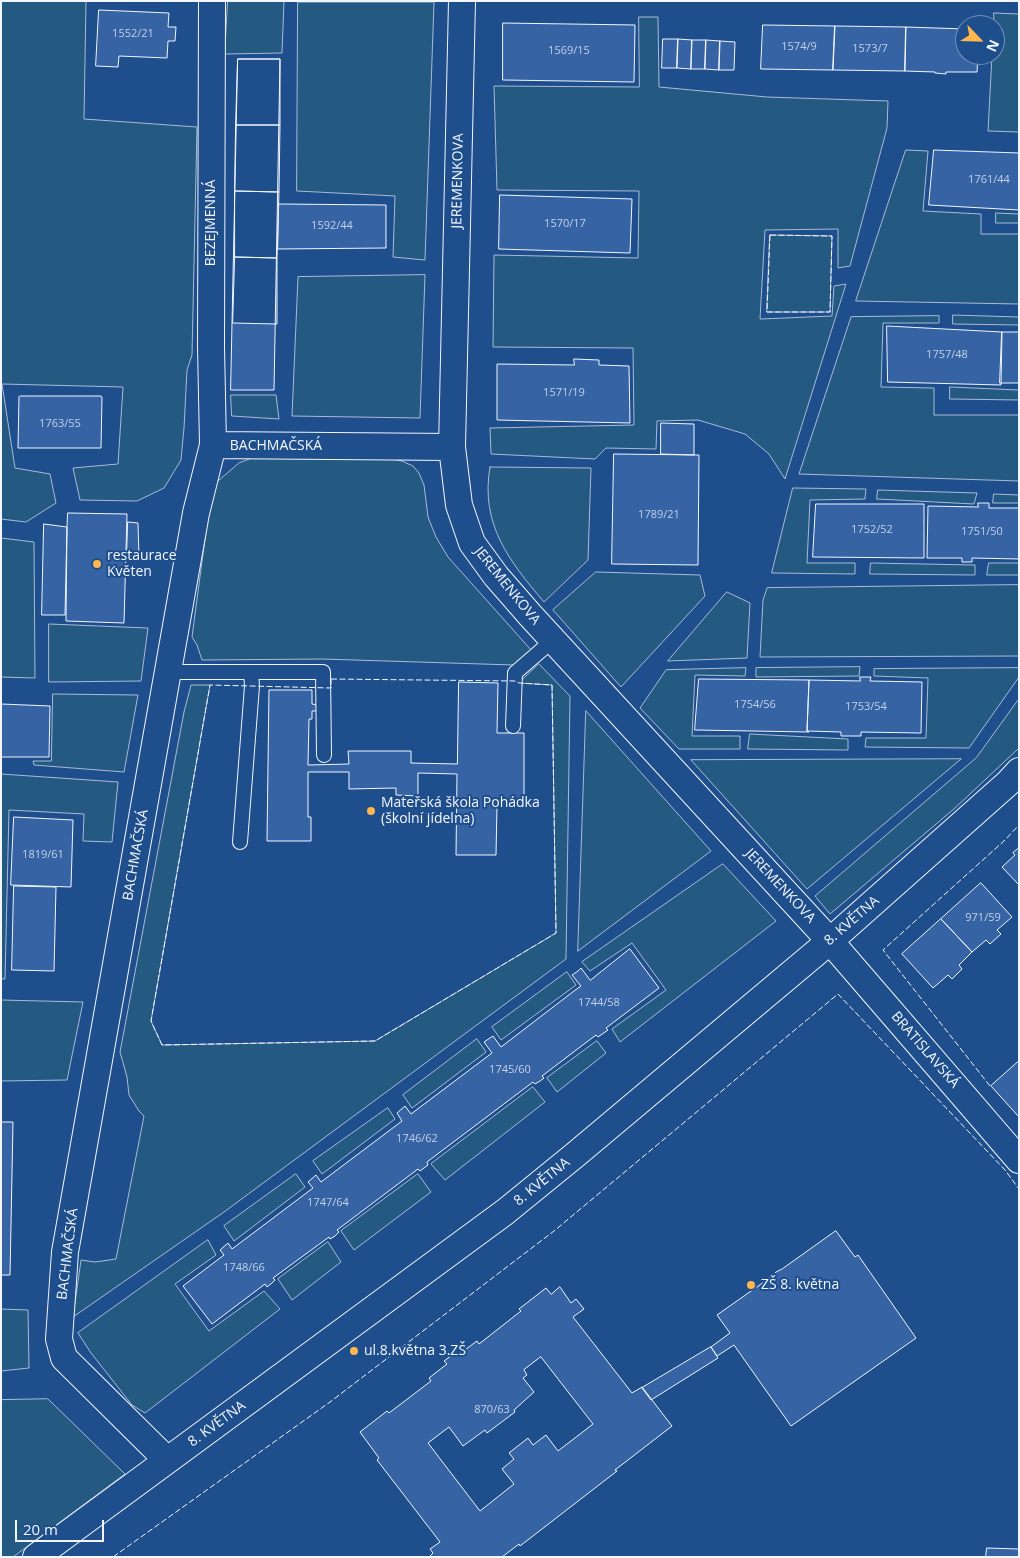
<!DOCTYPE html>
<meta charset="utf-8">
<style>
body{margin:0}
#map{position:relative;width:1020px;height:1558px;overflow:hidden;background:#1f4e8c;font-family:"Open Sans",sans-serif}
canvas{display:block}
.frame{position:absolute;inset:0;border:2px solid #f2f6ff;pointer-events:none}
.north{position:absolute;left:955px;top:15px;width:50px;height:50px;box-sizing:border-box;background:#1f4e8c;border:1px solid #7391ba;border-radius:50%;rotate:114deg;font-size:14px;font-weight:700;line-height:20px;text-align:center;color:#f2f6ff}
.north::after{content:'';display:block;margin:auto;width:18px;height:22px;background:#ffb74d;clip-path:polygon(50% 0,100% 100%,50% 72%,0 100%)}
.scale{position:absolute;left:15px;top:1520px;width:89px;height:22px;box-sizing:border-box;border:2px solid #f2f6ff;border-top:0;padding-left:6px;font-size:15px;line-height:18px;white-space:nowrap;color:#f2f6ff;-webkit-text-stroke:4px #1f4e8c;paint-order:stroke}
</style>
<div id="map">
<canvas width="1020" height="1558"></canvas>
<div class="frame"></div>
<div class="north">N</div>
<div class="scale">20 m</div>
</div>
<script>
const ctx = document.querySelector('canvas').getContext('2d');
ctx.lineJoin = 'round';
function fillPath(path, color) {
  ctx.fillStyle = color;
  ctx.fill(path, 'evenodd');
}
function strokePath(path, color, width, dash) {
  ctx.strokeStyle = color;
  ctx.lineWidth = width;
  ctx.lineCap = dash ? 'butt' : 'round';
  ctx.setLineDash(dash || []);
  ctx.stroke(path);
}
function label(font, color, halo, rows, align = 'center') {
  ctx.font = font + ' "Open Sans",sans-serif';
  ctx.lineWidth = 4;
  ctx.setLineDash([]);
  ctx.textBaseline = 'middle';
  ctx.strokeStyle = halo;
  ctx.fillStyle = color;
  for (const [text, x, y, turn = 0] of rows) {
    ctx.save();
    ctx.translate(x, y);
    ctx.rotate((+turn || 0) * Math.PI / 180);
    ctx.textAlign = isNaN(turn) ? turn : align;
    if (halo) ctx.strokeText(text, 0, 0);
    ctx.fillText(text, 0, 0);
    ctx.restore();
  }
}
const green = new Path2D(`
 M1 1H86L84 119 197 127 192 355 187 370 184 428 181 460 164 488 137 501 80 500 73 468 118 464 123 387 2 384 15 468 50 474 56 503 26 522 1 519Z
 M228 1H284L282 53 225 54Z
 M298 2H434L425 260 393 257 395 196 297 191Z
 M994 13 1019 14V132L988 131 992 55H995Z
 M639 17H658L659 87 767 97 888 101 887 128 850 266 838 268V229L765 230 760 319 832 316 834 286 846 284 785 479 769 454 745 434 698 420 657 421 656 449 606 448 595 459 491 454 490 428 634 425 633 348 493 347 494 255 638 258 639 191 497 190 494 86 639 87Z
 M906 150 928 151 923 211 981 214V234H1019V304L856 301Z
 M996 213 1019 214V223H996Z
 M770 235 832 236 830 312H767Z
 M425 275 420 418 292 416 298 277Z
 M953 315 1019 317V325L953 324Z
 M939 316V323H883L881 387 934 388V415H1019V481L799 474 851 317Z
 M950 387 1019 390V400L950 399Z
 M231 395H276L279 419 232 416Z
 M255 457 388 458 402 461 413 466 419 473 424 485 428 517 436 537 448 557 532 651 514 665 322 659 202 660 197 645 192 637 212 486 239 463Z
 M490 467 591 468 588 560 544 602C509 561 480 524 490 467Z
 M793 488 866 489 865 499 810 500 807 563H855V574L772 573Z
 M878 490 977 493 974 504 877 499Z
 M994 494 1019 495V503H993Z
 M1 538 34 542 35 678 1 677Z
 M871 563 975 565V575L870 574Z
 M989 563H1019V575H987Z
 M596 572 700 575 705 596 621 687 553 610Z
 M1019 585V656L760 657 763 600 767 588Z
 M727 592 750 603 747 658 668 661Z
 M49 624 148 628 141 681 49 682Z
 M539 664 570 696 566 959 224 1212 73 1317 81 1260 95 1262 116 1259 144 1116 139 1111 129 1095 127 1077 120 1052 184 712 191 685H210L151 1021 162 1045 375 1041 556 933 552 685 519 683Z
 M860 667 859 676 756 677V668Z
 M746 668 745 676 695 675 692 736H740V749H679L640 708 666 670Z
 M1019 668V677L969 748 865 747 866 738H926L928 678 874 676V669Z
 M53 694 138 695 124 772 34 765 33 761H51Z
 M1019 699V748L955 808 830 914 815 896 976 758Z
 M586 711 711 851 578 951Z
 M750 734 848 739V750L748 749Z
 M961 759 807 889 691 760Z
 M1 774 118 782 112 842 83 841 84 814 9 810 5 979H1Z
 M723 864 776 921 620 1042 612 1029 666 990 632 943 590 971 582 962Z
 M567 972 576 985 501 1040 492 1027Z
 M1 1000 83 1002 67 1080 1 1081Z
 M477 1039 486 1052 412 1108 403 1095Z
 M597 1041 606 1053 557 1092 547 1078Z
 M533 1087 545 1102 445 1180 431 1164Z
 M388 1108 395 1119 322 1174 313 1161Z
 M296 1174 305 1187 234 1241 224 1226Z
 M418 1174 431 1192 354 1250 341 1231Z
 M208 1240 216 1255 175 1284 209 1331 264 1291 280 1309 145 1413 132 1405 91 1353 78 1333Z
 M328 1242 341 1262 292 1300 278 1279Z
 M1 1309 28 1310 29 1368 1 1371Z
 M48 1399 125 1474 13 1557H1V1400Z`);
const building = new Path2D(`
 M99 10 169 13 168 27H176L175 41H168L167 58 119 56 118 67 96 66Z
 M503 23 635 25 634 82 503 80Z
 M763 25 835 26 833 70 761 69Z
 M835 26 906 27 905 71 833 70Z
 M906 27 965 29V55H978L977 72H946V74L935 73V72L905 71Z
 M663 39H678L677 68H662Z
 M678 39 692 40 691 69 677 68Z
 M692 40H706L705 69H691Z
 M706 40 720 41 719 70 705 69Z
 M720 41 735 42 734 70H719Z
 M238 59H280L274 390H231Z
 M238 59H280V125H236Z
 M236 125H280L279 192 235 191Z
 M934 150 1019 153V210L929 205Z
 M235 191 279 192 277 258 235 257Z
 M500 195 632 199 630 253 499 249Z
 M279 204 386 205V248L278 249Z
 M235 257 277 258V324L233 323Z
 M887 326 1002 332 1001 385 888 382Z
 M1002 332H1019V383H1000Z
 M574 359 599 360V365L629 366 630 423 497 420V364L574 365Z
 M20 396H101L102 397 101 448H18L19 397Z
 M661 423 694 424V455L661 454Z
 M614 454 699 455 698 565 612 564Z
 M978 503H989V508H1019V559L972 558V562H962V558H927L928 506 978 507Z
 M816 504H924V558L813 557Z
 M68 513 127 514 124 623 66 621 67 527Z
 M128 522 138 523 139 557 127 555Z
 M44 524 67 527 65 615H42Z
 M860 677H871L870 681 922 682 921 733 861 732V736H841V732L807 731 809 680 860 681Z
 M699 679 809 680 807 731 809 732 695 730Z
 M459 682 498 683 497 733H524V806H497L496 855H456L457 774 418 773V796L396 795V788L349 789V772H308V817H311V841H267L269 690H312V704L318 705V711H312V719H309L308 765 349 764 348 751H411V763L457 764Z
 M1 704 50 706 49 757H1Z
 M14 817 73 820 71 887 11 885Z
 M1019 848V885L1002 867 1015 855 1013 853Z
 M981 883 1012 917 997 930 1001 934 990 944 986 940 972 952 941 919Z
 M14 886 56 887 54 971 12 970Z
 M941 919 972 952 959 965 962 969 952 979 948 975 933 988 902 954Z
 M630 949 659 988 606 1028 608 1030 598 1037 596 1035 542 1076 544 1078 540 1081 535 1084 533 1082 427 1162 428 1165 420 1171 418 1169 337 1230 339 1232 335 1236 330 1239 329 1237 273 1278 275 1280 272 1283 267 1287 265 1284 212 1324 183 1286 224 1255 220 1250 228 1243 232 1249 313 1188 308 1182 316 1175 321 1182 402 1121 397 1113 405 1106 411 1114 492 1053 484 1042 493 1036 501 1047 574 991 581 986 572 975 578 971 581 968 590 980Z
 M1019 1061V1117L991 1086Z
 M1 1122H13L10 1275H1Z
 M836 1231 855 1257 858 1255 916 1338 791 1426 734 1345 717 1356 711 1347 730 1333 717 1315 771 1277 776 1272 782 1269Z
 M560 1287 571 1303 576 1299 584 1309 573 1317 632 1393 642 1387 672 1426 615 1470 617 1471 520 1546 519 1544 502 1557H431L430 1556 433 1553 430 1549 440 1542 377 1460 379 1458 360 1432 387 1411 389 1413 431 1381 429 1378 447 1364 444 1361 456 1352 458 1355 477 1341 479 1344 521 1311 519 1309 546 1288 551 1294ZM541 1357 593 1424 558 1451 546 1435 533 1445 528 1438 509 1453 514 1459 502 1469 514 1484 480 1511 428 1443 449 1427 463 1446 485 1430 487 1433 515 1412 514 1410 534 1392 523 1378 527 1375 524 1370Z
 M711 1347 718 1358 651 1400 642 1388Z
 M987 1548 1019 1549V1557H986Z`);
const service = new Path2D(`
 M168 672H323L324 755
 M513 726 515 673 553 640
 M240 842 252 686 251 672`);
const minor = new Path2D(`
 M462 1 452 447 459 505 472 543 496 576 530 615 830 941 1019 1160
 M213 445 452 447
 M167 1460 64 1358 59 1339 65 1252 196 513 213 445 211 346 212 1
 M36 1557 505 1212 575 1155 830 941 1008 783 1019 771`);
const fence = new Path2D(`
 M770 235 832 236 830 312H767Z
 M331 679 515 681 519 683 552 685 556 933 375 1041 162 1045 151 1021 210 685 331 688Z
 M990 1086 883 950 1005 840 1019 825
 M113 1557 330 1402 554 1231 838 994 1005 1170 1019 1189`);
const markers = [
 [97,564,5,"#ffb74d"],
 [371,811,5,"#ffb74d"],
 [751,1285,5,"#ffb74d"],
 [354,1351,5,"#ffb74d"]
];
const numberNames = [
 ["1552/21",133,34],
 ["1574/9",799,47],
 ["1573/7",870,49],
 ["1569/15",569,51],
 ["1761/44",989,180],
 ["1570/17",565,224],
 ["1592/44",332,226],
 ["1757/48",947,355],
 ["1571/19",564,393],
 ["1763/55",60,424],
 ["1789/21",659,515],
 ["1752/52",872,530],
 ["1751/50",982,532],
 ["1754/56",755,705],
 ["1753/54",866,707],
 ["1819/61",43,855],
 ["971/59",983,918],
 ["1744/58",599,1003],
 ["1745/60",510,1070],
 ["1746/62",417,1139],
 ["1747/64",328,1203],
 ["1748/66",244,1268],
 ["870/63",492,1410]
];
const streetNames = [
 ["JEREMENKOVA",458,181,-89],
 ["BEZEJMENNÁ",211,223,-90],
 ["BACHMAČSKÁ",276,446],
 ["JEREMENKOVA",507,586,51],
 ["BACHMAČSKÁ",136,855,-80],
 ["JEREMENKOVA",780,886,47],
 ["8. KVĚTNA",852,921,-41],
 ["BRATISLAVSKÁ",925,1050,49],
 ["8. KVĚTNA",542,1182,-39],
 ["BACHMAČSKÁ",68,1254,-83],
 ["8. KVĚTNA",217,1424,-36]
];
const poiNames = [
 ["restaurace",107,556],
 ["Květen",107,572],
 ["Mateřská škola Pohádka",381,803],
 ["(školní jídelna)",381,819],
 ["ZŠ 8. května",761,1285],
 ["ul.8.května 3.ZŠ",364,1351]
];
fillPath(green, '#245a82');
strokePath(green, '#a8bbd7', 1);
fillPath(building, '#3563a3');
strokePath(building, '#f2f6ff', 1);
strokePath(service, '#f2f6ff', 16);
strokePath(minor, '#f2f6ff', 28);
strokePath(service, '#1f4e8c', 14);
strokePath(minor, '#1f4e8c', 26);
strokePath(fence, '#f2f6ff', 1, [6, 2.5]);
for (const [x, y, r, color] of markers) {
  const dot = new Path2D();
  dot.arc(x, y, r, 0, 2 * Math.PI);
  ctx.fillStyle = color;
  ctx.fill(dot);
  strokePath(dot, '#1f4e8c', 2);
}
label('11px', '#c3d1e8', null, numberNames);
label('14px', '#f2f6ff', '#1f4e8c', streetNames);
label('14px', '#f2f6ff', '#1f4e8c', poiNames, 'left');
</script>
